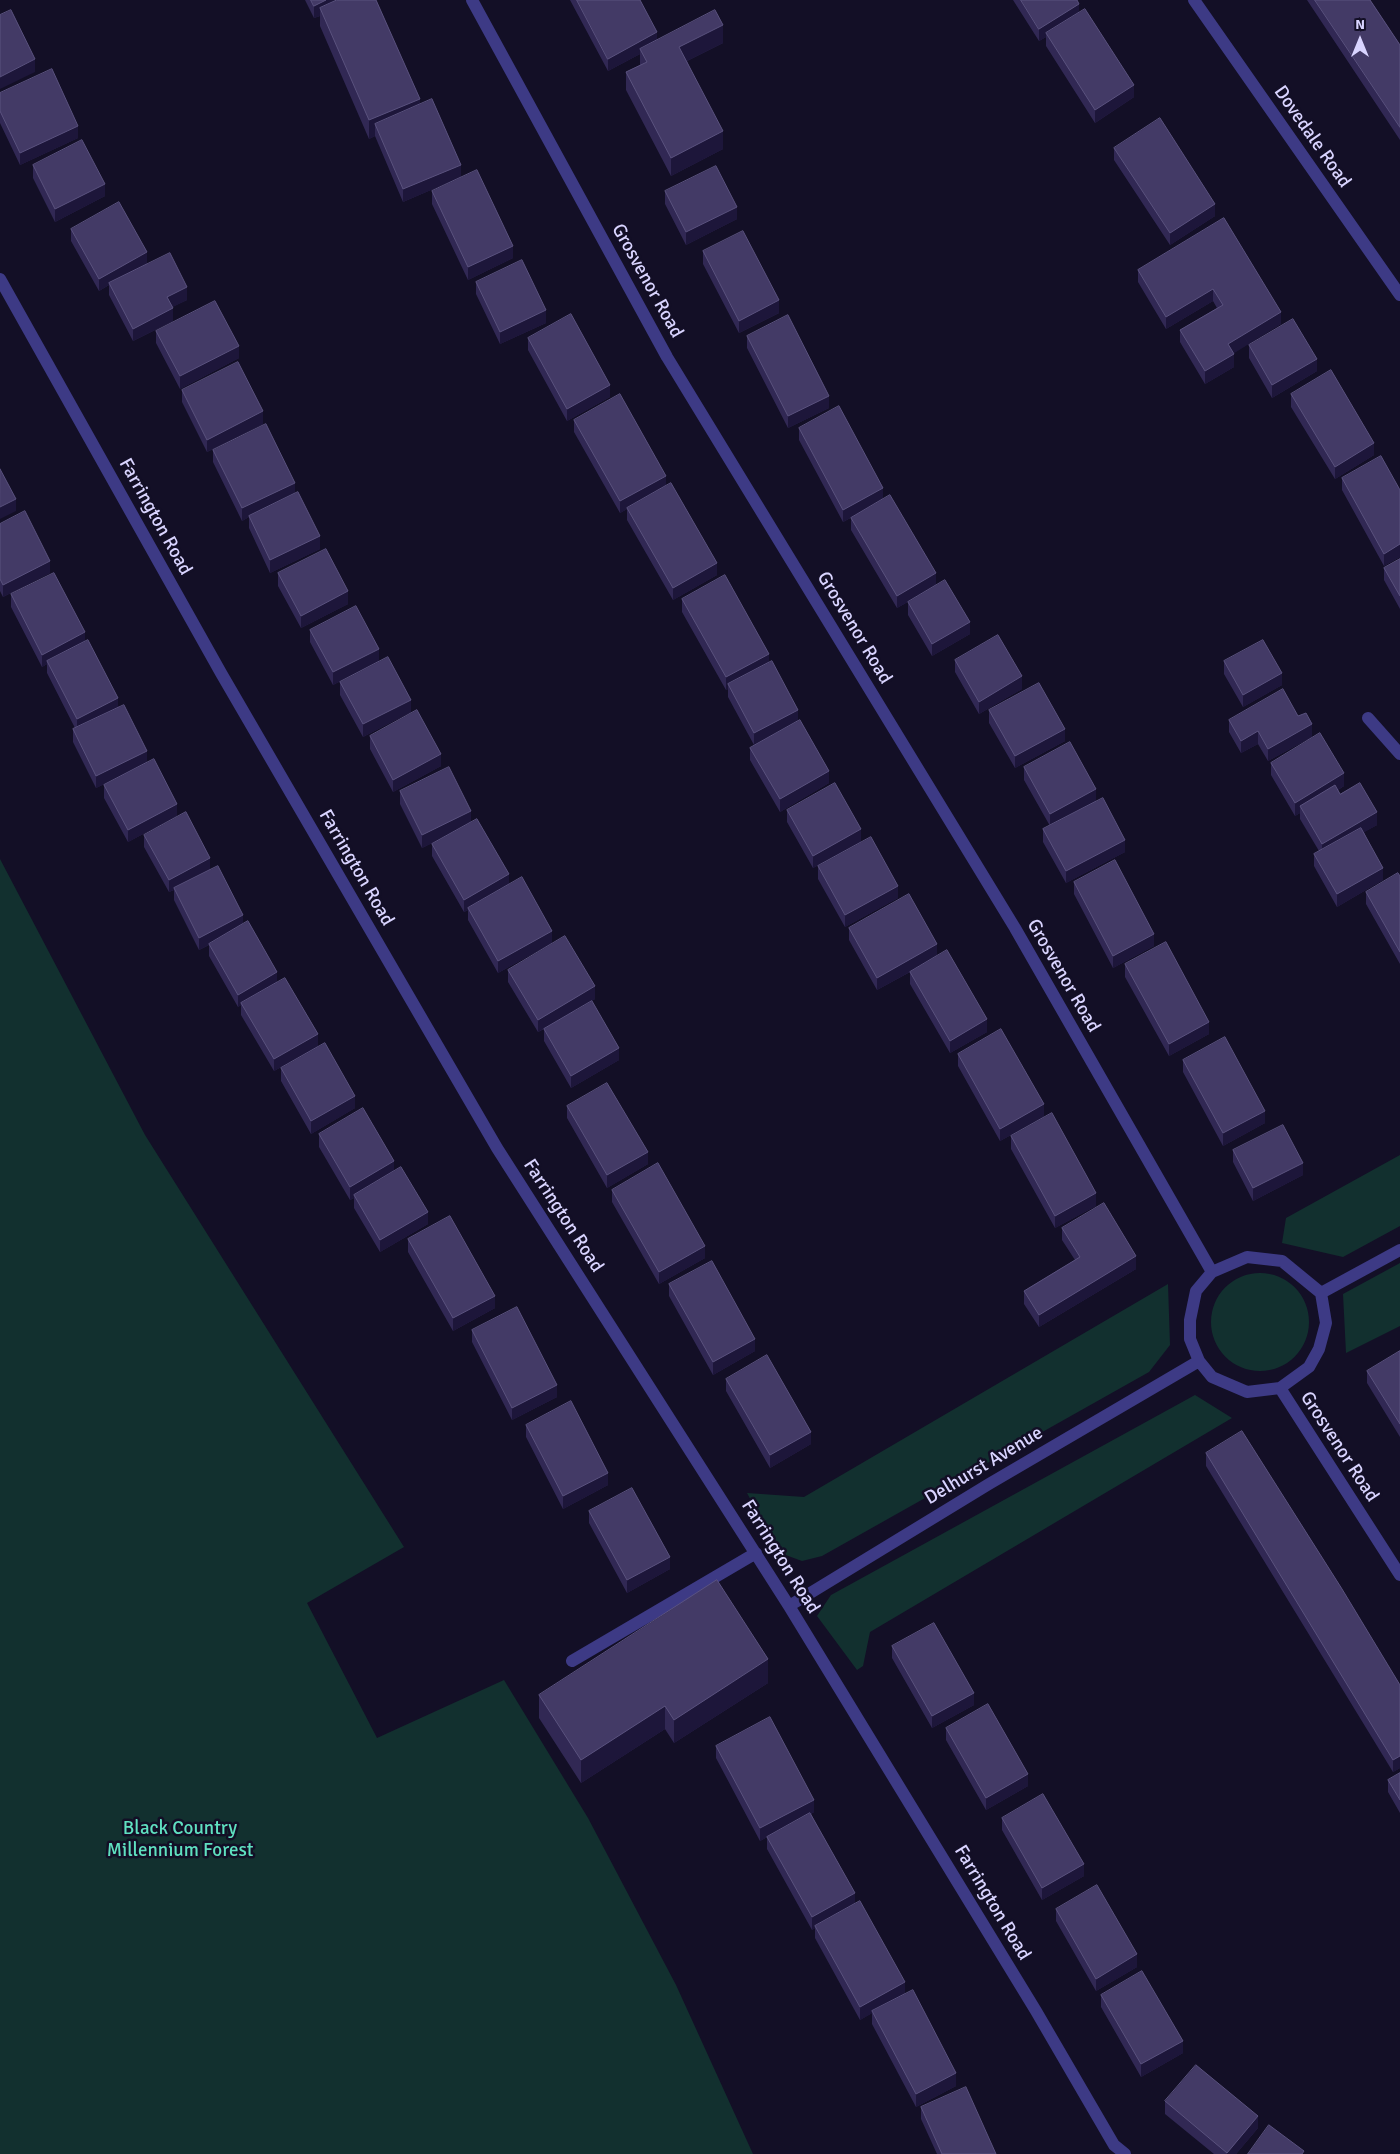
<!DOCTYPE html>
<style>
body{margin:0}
#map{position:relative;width:1400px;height:2154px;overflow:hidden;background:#130f26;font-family:Signika,sans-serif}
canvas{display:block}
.north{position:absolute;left:1335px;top:15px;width:50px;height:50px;-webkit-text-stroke:4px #130f26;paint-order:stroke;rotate:0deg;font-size:14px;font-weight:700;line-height:20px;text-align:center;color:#d9d4ff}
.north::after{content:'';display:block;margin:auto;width:18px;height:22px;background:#d9d4ff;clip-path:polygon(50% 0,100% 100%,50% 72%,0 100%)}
</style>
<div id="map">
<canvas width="1400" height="2154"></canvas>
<div class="north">N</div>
</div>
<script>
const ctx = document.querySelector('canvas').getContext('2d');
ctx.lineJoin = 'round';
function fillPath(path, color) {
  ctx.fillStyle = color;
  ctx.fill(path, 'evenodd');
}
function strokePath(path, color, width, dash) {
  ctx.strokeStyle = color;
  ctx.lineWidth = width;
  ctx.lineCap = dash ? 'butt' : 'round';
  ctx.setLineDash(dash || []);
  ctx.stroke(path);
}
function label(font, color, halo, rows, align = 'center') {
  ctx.font = font + ' Signika,sans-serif';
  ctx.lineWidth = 5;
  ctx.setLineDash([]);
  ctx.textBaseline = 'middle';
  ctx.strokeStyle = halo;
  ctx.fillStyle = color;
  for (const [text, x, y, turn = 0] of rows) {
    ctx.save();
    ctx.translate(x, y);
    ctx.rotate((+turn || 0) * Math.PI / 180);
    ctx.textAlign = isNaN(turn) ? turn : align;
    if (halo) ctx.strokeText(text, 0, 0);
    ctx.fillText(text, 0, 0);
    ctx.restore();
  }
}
const green = new Path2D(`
 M0 859 145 1135 404 1547 307 1603 377 1738 504 1680 588 1818 676 1985 753 2154H0Z
 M1400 1155V1226L1343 1257 1282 1243 1286 1218Z
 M1400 1263V1326L1346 1353 1343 1294Z
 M1211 1322a49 49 0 1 1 98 0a49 49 0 1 1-98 0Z
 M1168 1284 1170 1345 1149 1372 822 1556 802 1561 780 1553 747 1493 804 1497Z
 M1195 1395 1232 1418 870 1632 863 1666 857 1670 817 1616 831 1595Z`);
const minor = new Path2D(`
 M472 0 667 357 1015 928 1212 1272
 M1194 0 1400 295
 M0 279 221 673 497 1148 789 1606 1036 2011 1114 2145 1125 2154
 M1368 718 1400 754
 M1247 1257 1282 1261 1321 1293 1326 1323 1319 1349 1309 1367 1280 1388 1247 1392 1212 1377 1199 1361 1190 1339V1320L1196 1291 1212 1272Z
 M1321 1293 1400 1250
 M1280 1388 1400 1575
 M789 1606 989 1484 1199 1361
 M572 1661 756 1553`);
const wall = new Path2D(`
 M305 0H376L420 104 461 177 403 202 375 136 369 139 320 26V16L314 18Z
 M570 0H640L657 40 723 43 687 61 723 149 671 176 626 90V72L640 65V54L608 71Z
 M1013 0H1077L1079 12 1134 97 1095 123 1046 46V37L1039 41Z
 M1307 0H1370L1400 45V140Z
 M0 93 78 138 20 165 0 123Z
 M1114 148 1215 216 1170 245 1114 160Z
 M33 165 105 196 55 222 33 178Z
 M432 191 513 258 468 280 432 204Z
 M665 191 737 219 686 245 665 204Z
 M1224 218 1281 324 1233 353 1234 367 1205 384 1180 342V330L1217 308 1213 301 1166 329 1138 282V270Z
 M71 229 147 264 187 300 172 307 173 321 133 341 109 295V285L99 291 71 241Z
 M703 251 779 313 739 333 703 264Z
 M476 282 546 323 500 344 476 294Z
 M156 331 239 358 180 389 156 343Z
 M747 336 829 408 788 428 747 348Z
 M528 338 610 397 567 421 528 350Z
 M1249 345 1317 371 1272 398 1249 358Z
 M182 390 263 424 207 452 182 402Z
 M1291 394 1374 455 1335 479 1291 407Z
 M574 420 666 486 717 575 673 600 627 520V509L620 513 574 432Z
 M799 428 883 499 936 586 897 608 851 530V518L858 514 843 522 799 440Z
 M213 450 295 493 320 549 270 573 249 528V517L242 521 213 462Z
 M1342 478 1400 490V557L1384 566 1342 490Z
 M0 524 50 573 3 597 0 591Z
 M1400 559V609L1384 580V568Z
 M278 573 348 604 301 628 278 586Z
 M11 594 85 641 147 763 177 816 128 842 104 798V785L129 772 96 788 73 742V729L75 728 47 673V664L42 667 11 607Z
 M682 599 769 663 829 783 780 812 750 760V748L766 739 754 745 728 697V689L726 690 682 612Z
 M908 602 970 634 932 656 908 615Z
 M310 630 379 661 333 685 310 642Z
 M955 660 1022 689 979 714 955 672Z
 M1224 661 1282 685 1243 707 1224 674Z
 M340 682 411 712 363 737 340 695Z
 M989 710 1065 741 1015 768 989 723Z
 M1229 720 1312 737 1268 761 1258 744 1241 753 1229 732Z
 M370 736 441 766 393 792 370 749Z
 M1271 763 1344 786 1338 790 1340 794 1377 825 1364 832 1383 880 1337 907 1314 866V854L1319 851 1300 819V813L1295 816 1271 775Z
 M1024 767 1096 801 1125 852 1066 883 1043 842V829L1050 826 1024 780Z
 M400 791 471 822 509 885 552 943 498 973 468 920V910L464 912 432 856V844L452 833 422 848 400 804Z
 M787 810 861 842 813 868 787 822Z
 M144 835 210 869 277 982 318 1047 274 1071 241 1015V1005L238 1007 209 956V945L199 950 174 900V890L169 892 144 847Z
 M818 866 898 898 845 927 818 879Z
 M1400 876V964L1366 904V892Z
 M1074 882 1154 946 1113 968 1074 894Z
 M849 928 937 956 987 1032 950 1053 910 984V972L877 990 849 940Z
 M1125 964 1209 1034 1169 1056 1125 977Z
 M508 970 595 999 574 1011 619 1060 571 1088 544 1041V1029L538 1032 508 982Z
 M958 1054 1044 1117 1000 1141 958 1066Z
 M1183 1060 1265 1123 1223 1146 1183 1072Z
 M281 1068 355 1108 311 1134 281 1081Z
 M567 1106 648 1164 607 1188 567 1118Z
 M319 1134 394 1171 428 1224 380 1252 354 1208V1198L350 1200 319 1147Z
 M1011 1136 1096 1206 1055 1228 1011 1149Z
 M1233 1150 1303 1175 1253 1201 1233 1162Z
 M612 1190 705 1258 659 1284 612 1202Z
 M1062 1228 1136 1269 1039 1327 1024 1304V1291L1075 1260 1062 1240Z
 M408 1239 495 1308 453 1331 408 1252Z
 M669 1284 755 1351 713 1375 669 1296Z
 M472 1330 557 1397 512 1420 472 1342Z
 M1400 1351V1437L1367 1383V1371Z
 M726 1379 811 1444 770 1468 726 1391Z
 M526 1425 608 1485 563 1509 526 1437Z
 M1206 1453 1400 1685V1768L1393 1772 1206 1466Z
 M589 1511 670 1569 627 1593 589 1523Z
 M892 1646 974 1705 932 1728 892 1658Z
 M768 1683 674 1743 665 1729 581 1783 539 1718V1695Z
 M946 1728 1028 1786 986 1810 946 1740Z
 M716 1746 814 1812 811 1814 855 1904 956 2086 916 2107 872 2024V2013L860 2020 815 1938V1928L812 1930 767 1849V1837L769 1836 760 1841 716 1758Z
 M1400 1773V1813L1388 1792V1780Z
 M1002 1818 1084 1876 1042 1900 1002 1830Z
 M1056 1909 1137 1967 1096 1991 1056 1921Z
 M1101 1995 1183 2053 1141 2077 1101 2007Z
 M1165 2101 1258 2128 1236 2154H1214L1165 2114Z
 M921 2107 996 2154H937L921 2119Z`);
const shadedWall = new Path2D(`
 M326 0H352L320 8V16L314 18V6Z
 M1079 4V16L1046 33V37L1039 41V29Z
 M723 25V43L679 65V47Z
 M657 32V44L640 49V54L608 71V59Z
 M35 59V72L0 89V77Z
 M1134 85V97L1095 123V110Z
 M420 99V117L375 124V136L369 139V120Z
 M78 126V138L20 165V153Z
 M723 131V149L671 176V158Z
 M461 165V177L403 202V189Z
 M105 184V196L55 222V209Z
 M1215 204V216L1170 245V233Z
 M737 207V219L686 245V232Z
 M513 246V258L468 280V267Z
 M147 252V264L109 283V285L99 291V279Z
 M187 287V300L167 310V297Z
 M1213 289V301L1166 329V317Z
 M779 300V313L739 333V321Z
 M173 308V321L133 341V329Z
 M546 310V323L500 344V332Z
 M1281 312V324L1228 357V344Z
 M239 346V358L180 389V376Z
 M1234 354V367L1205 384V371Z
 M1317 359V371L1272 398V385Z
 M610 385V397L567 421V409Z
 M829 396V408L788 428V416Z
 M263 411V424L207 452V440Z
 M1374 443V455L1335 479V467Z
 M666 476V488L620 513V501Z
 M295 483V495L249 516V517L242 521V508Z
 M883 488V500L843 522V510Z
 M16 499V511L0 519V507Z
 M320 536V549L270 573V560Z
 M1400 544V557L1384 566V554Z
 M50 561V573L3 597V585Z
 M717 563V575L673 600V588Z
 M936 573V586L897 608V596Z
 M348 591V604L301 628V616Z
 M970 622V634L932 656V644Z
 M85 632V645L47 661V664L42 667V655Z
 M379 649V661L333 685V672Z
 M769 654V666L728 684V689L726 690V677Z
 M1282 673V685L1243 707V695Z
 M1022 676V689L979 714V702Z
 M118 698V710L77 731V719Z
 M411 700V712L363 737V724Z
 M798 710V722L754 745V733Z
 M1312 724V737L1268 761V749Z
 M1065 729V741L1015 768V756Z
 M1258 731V744L1241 753V741Z
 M147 751V764L96 788V776Z
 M441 754V766L393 792V780Z
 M829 771V783L780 812V799Z
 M1344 773V786L1303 811 1300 806V813L1295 816V803Z
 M1096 789V801L1050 826V814Z
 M177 804V816L128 842V830Z
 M471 811V824L422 848V835Z
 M1377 812V825L1322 856V844Z
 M861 829V842L813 868V856Z
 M1125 840V852L1066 883V871Z
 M210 858V870L174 888V890L169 892V880Z
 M1383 868V880L1337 907V894Z
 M509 874V887L468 908V910L464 912V900Z
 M898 886V898L845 927V915Z
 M243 915V928L199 950V938Z
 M552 931V943L498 973V961Z
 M1154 934V946L1113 968V956Z
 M937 944V957L877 990V978Z
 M277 972V985L241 1003V1005L238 1007V995Z
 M595 986V999L538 1032V1020Z
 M987 1019V1032L950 1053V1041Z
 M1209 1022V1034L1169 1056V1044Z
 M318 1034V1047L274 1071V1059Z
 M619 1048V1060L571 1088V1076Z
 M355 1096V1108L311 1134V1121Z
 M1044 1104V1117L1000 1141V1129Z
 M1265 1111V1123L1223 1146V1133Z
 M648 1152V1164L607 1188V1175Z
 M394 1161V1173L354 1195V1198L350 1200V1187Z
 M1303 1163V1175L1253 1201V1188Z
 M1096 1193V1206L1055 1228V1216Z
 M428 1212V1224L380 1252V1240Z
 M705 1246V1258L659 1284V1272Z
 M1136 1256V1269L1039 1327V1315Z
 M495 1296V1308L453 1331V1318Z
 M755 1339V1351L713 1375V1362Z
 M557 1385V1397L512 1420V1408Z
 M811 1432V1444L770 1468V1455Z
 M608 1473V1485L563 1509V1496Z
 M670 1557V1569L627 1593V1580Z
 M768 1659V1683L674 1743V1720Z
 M974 1693V1705L932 1728V1716Z
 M665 1706V1729L581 1783V1760Z
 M1400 1756V1768L1393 1772V1760Z
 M1028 1774V1786L986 1810V1798Z
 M814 1800V1812L760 1841V1828Z
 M1084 1864V1876L1042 1900V1888Z
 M855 1893V1906L815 1926V1928L812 1930V1917Z
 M1137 1954V1967L1096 1991V1979Z
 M905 1982V1995L860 2020V2007Z
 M1183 2041V2053L1141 2077V2064Z
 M956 2073V2086L916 2107V2094Z
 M1258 2116V2128L1236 2154H1227V2153Z`);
const building = new Path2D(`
 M311 0H326L314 6Z
 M337 0H376L420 99 369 120 320 8Z
 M577 0H640L657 32 608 59Z
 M1021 0H1077L1079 4 1039 29Z
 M1315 0H1370L1400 45V127Z
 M1085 9 1134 85 1095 110 1046 33Z
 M11 10 35 59 0 77V15Z
 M715 10 723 25 679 47 723 131 671 158 626 72 647 62 640 49Z
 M52 69 78 126 20 153 0 111V93Z
 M432 99 461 165 403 189 375 124Z
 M1160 118 1215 204 1170 233 1114 148Z
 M82 140 105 184 55 209 33 165Z
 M716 166 737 207 686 232 665 191Z
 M477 170 513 246 468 267 432 191Z
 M119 202 147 252 99 279 71 229Z
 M1224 218 1281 312 1228 344 1234 354 1205 371 1180 330 1223 305 1213 289 1166 317 1138 270Z
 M743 231 779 300 739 321 703 251Z
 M170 253 187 287 167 297 173 308 133 329 109 283Z
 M522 260 546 310 500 332 476 282Z
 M215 301 239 346 180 376 156 331Z
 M571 314 610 385 567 409 528 338Z
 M788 315 829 396 788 416 747 336Z
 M1293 319 1317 359 1272 385 1249 345Z
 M238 362 263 411 207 440 182 390Z
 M1331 370 1374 443 1335 467 1291 394Z
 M620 394 666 476 620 501 574 420Z
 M839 406 883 488 843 510 799 428Z
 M266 424 295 483 242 508 213 450Z
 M1381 456 1400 490V544L1384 554 1342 478Z
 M0 469 16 499 0 507Z
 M671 483 717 563 673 588 627 508Z
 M298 492 320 536 270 560 249 516Z
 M890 495 936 573 897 596 851 518Z
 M25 511 50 561 3 585 0 579V524Z
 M326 549 348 591 301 616 278 573Z
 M1400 559V596L1384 568Z
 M54 573 85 632 42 655 11 594Z
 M725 575 769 654 726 677 682 599Z
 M945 580 970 622 932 644 908 602Z
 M356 606 379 649 333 672 310 630Z
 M998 635 1022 676 979 702 955 660Z
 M88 640 118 698 77 719 47 661Z
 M1263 640 1282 673 1243 695 1224 661Z
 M388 657 411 700 363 724 340 682Z
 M772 661 798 710 754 733 728 684Z
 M1039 683 1065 729 1015 756 989 710Z
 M1283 689 1298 716 1306 713 1312 724 1268 749 1258 731 1241 741 1229 720Z
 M124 705 147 751 96 776 73 729Z
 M417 710 441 754 393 780 370 736Z
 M800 720 829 771 780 799 750 748Z
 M1320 733 1344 773 1295 803 1271 763Z
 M1070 742 1096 789 1050 814 1024 767Z
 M154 759 177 804 128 830 104 785Z
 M449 767 471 811 422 835 400 791Z
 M835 783 861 829 813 856 787 810Z
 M1360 783 1377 812 1322 844 1300 806 1335 785 1340 794Z
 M1103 798 1125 840 1066 871 1043 829Z
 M186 812 210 858 169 880 144 835Z
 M477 819 509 874 464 900 432 844Z
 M1361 828 1383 868 1337 894 1314 854Z
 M871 837 898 886 845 915 818 866Z
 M1115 860 1154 934 1113 956 1074 882Z
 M218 866 243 915 199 938 174 888Z
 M1398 873 1400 876V952L1366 892Z
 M522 877 552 931 498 961 468 908Z
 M909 894 937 944 877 978 849 928Z
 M248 921 277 972 238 995 209 944Z
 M565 936 595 986 538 1020 508 970Z
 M1166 942 1209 1022 1169 1044 1125 964Z
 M947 950 987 1019 950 1041 910 972Z
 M285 978 318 1034 274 1059 241 1003Z
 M592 1001 619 1048 571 1076 544 1029Z
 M1001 1029 1044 1104 1000 1129 958 1054Z
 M1225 1037 1265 1111 1223 1133 1183 1060Z
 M325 1043 355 1096 311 1121 281 1068Z
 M607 1083 648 1152 607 1175 567 1106Z
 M363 1108 394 1161 350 1187 319 1134Z
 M1052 1113 1096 1193 1055 1216 1011 1136Z
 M1283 1125 1303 1163 1253 1188 1233 1150Z
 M658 1163 705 1246 659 1272 612 1190Z
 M401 1167 428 1212 380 1240 354 1195Z
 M1104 1203 1136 1256 1039 1315 1024 1291 1080 1257 1062 1228Z
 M450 1216 495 1296 453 1318 408 1239Z
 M712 1261 755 1339 713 1362 669 1284Z
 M517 1307 557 1385 512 1408 472 1330Z
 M1400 1351V1424L1367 1371Z
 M767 1355 811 1432 770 1455 726 1379Z
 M571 1401 608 1473 563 1496 526 1425Z
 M1242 1431 1342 1589 1400 1685V1756L1393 1760 1206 1453Z
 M632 1488 670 1557 627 1580 589 1511Z
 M717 1580 768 1659 674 1720 665 1706 581 1760 539 1695Z
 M934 1623 974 1693 932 1716 892 1646Z
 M988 1704 1028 1774 986 1798 946 1728Z
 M770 1717 814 1800 760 1828 716 1746Z
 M1400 1773V1800L1388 1780Z
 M1043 1794 1084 1864 1042 1888 1002 1818Z
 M810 1813 855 1893 812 1917 767 1837Z
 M1097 1885 1137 1954 1096 1979 1056 1909Z
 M860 1901 905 1982 860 2007 815 1926Z
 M1142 1971 1183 2041 1141 2064 1101 1995Z
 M913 1990 956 2073 916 2094 872 2011Z
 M1196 2065 1258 2116 1227 2153 1165 2101Z
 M966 2087 996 2154H942L921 2107Z
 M1269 2125 1304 2151 1302 2154H1248Z`);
const streetNames = [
 ["Dovedale Road",1312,137,55],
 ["Grosvenor Road",647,281,61],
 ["Farrington Road",155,517,61],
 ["Grosvenor Road",854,628,59],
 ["Farrington Road",356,868,60],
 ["Grosvenor Road",1063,976,60],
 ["Farrington Road",563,1216,57],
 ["Grosvenor Road",1339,1447,57],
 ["Delhurst Avenue",984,1466,-31],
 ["Farrington Road",780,1557,58],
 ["Farrington Road",992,1903,59]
];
const parkNames = [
 ["Black Country",180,1829],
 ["Millennium Forest",180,1851]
];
fillPath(green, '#12302f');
strokePath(minor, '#3d3a85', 12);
fillPath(wall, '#312854');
fillPath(shadedWall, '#1d163a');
fillPath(building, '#433a66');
strokePath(building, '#5a527e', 1);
label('19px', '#d9d4ff', '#130f26', streetNames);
label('19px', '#5fe0c0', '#130f26', parkNames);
</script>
